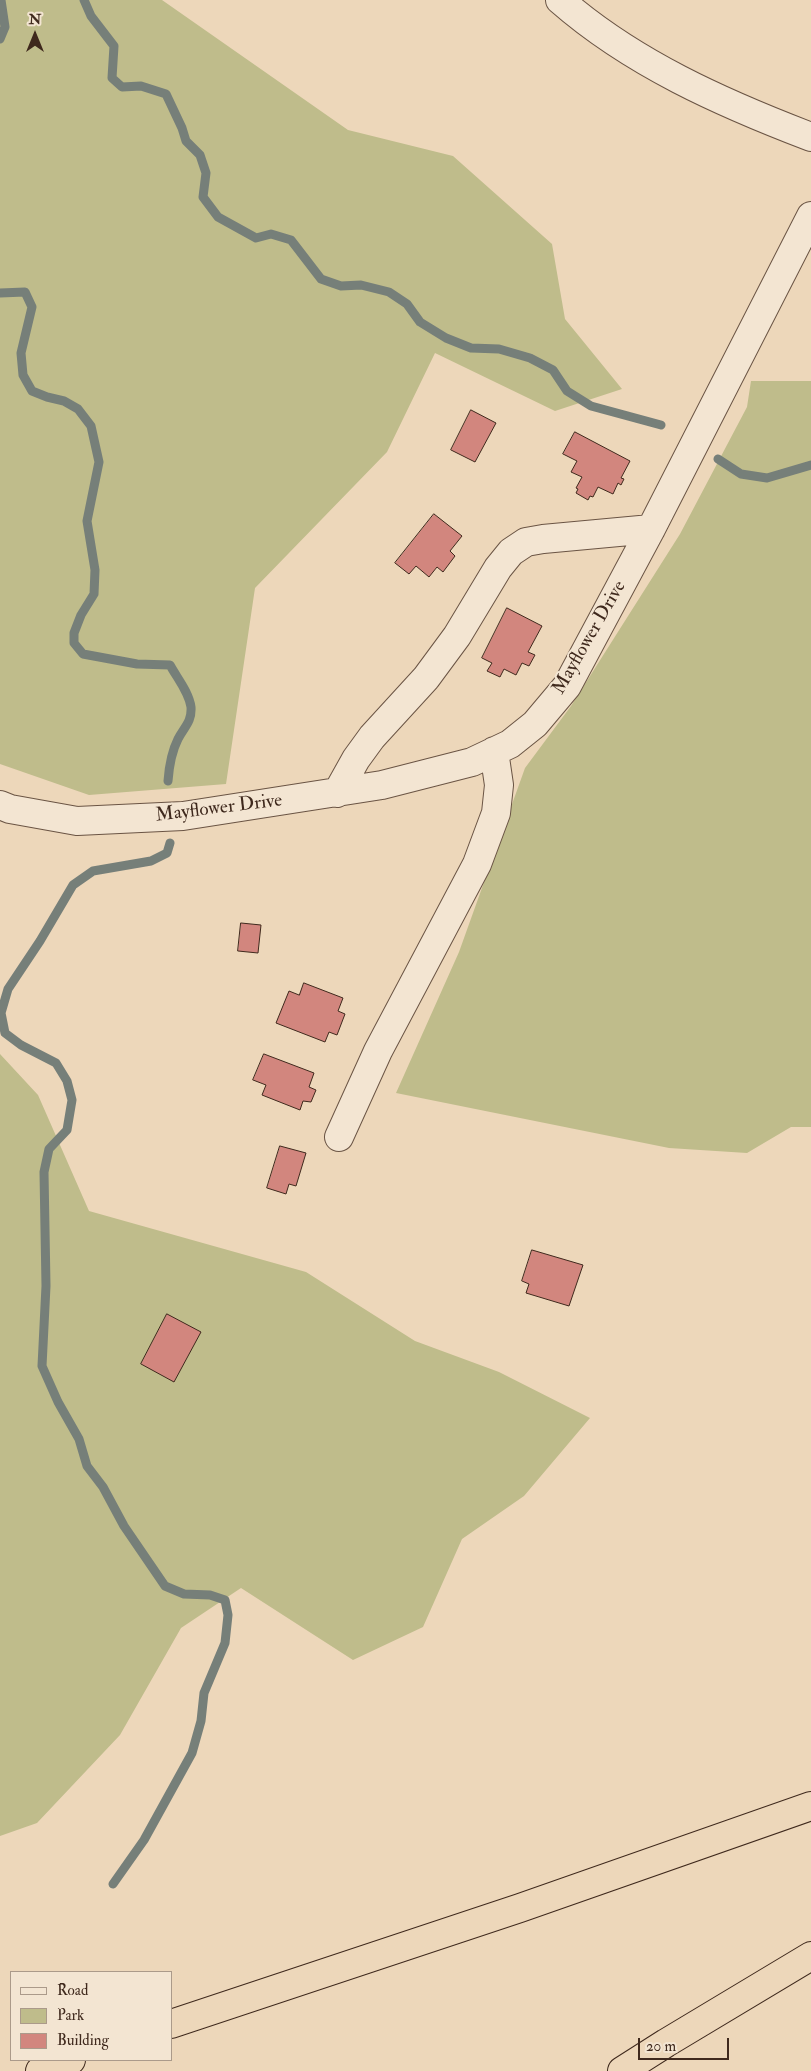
<!DOCTYPE html>
<style>
body{margin:0}
#map{position:relative;width:811px;height:2071px;overflow:hidden;background:#edd7ba;font-family:"IM FELL Double Pica",serif}
canvas{display:block}
.legend{position:absolute;left:10px;top:1971px;width:162px;height:90px;box-sizing:border-box;background:#f3e5d2;border:1px solid #ab9a8a;margin:0;padding:6px 9px;list-style:none;font-size:15px;color:#3f291d}
.legend li{display:flex;align-items:center;gap:10px;height:25px}
.legend b{width:25px;border:1px solid #ab9a8a}
.north{position:absolute;left:10px;top:10px;width:50px;height:50px;-webkit-text-stroke:4px #f3e5d2;paint-order:stroke;rotate:0deg;font-size:14px;font-weight:700;line-height:20px;text-align:center;color:#3f291d}
.north::after{content:'';display:block;margin:auto;width:18px;height:22px;background:#3f291d;clip-path:polygon(50% 0,100% 100%,50% 72%,0 100%)}
.scale{position:absolute;left:638px;top:2038px;width:91px;height:22px;box-sizing:border-box;border:2px solid #3f291d;border-top:0;padding-left:6px;font-size:15px;line-height:18px;white-space:nowrap;color:#3f291d;-webkit-text-stroke:4px #f3e5d2;paint-order:stroke}
</style>
<div id="map">
<canvas width="811" height="2071"></canvas>
<ul class="legend">
<li><b style="height:6px;background:#f3e5d2"></b>Road</li>
<li><b style="height:14px;background:#bfbc8b"></b>Park</li>
<li><b style="height:14px;background:#d2867e"></b>Building</li>
</ul>
<div class="north">N</div>
<div class="scale">20 m</div>
</div>
<script>
const ctx = document.querySelector('canvas').getContext('2d');
ctx.lineJoin = 'round';
function fillPath(path, color) {
  ctx.fillStyle = color;
  ctx.fill(path, 'evenodd');
}
function strokePath(path, color, width, dash) {
  ctx.strokeStyle = color;
  ctx.lineWidth = width;
  ctx.lineCap = dash ? 'butt' : 'round';
  ctx.setLineDash(dash || []);
  ctx.stroke(path);
}
function label(font, color, halo, rows, align = 'center') {
  ctx.font = font + ' "IM FELL Double Pica",serif';
  ctx.lineWidth = 4;
  ctx.setLineDash([]);
  ctx.textBaseline = 'middle';
  ctx.strokeStyle = halo;
  ctx.fillStyle = color;
  for (const [text, x, y, turn = 0] of rows) {
    ctx.save();
    ctx.translate(x, y);
    ctx.rotate((+turn || 0) * Math.PI / 180);
    ctx.textAlign = isNaN(turn) ? turn : align;
    if (halo) ctx.strokeText(text, 0, 0);
    ctx.fillText(text, 0, 0);
    ctx.restore();
  }
}
const green = new Path2D(`
 M0 0H162L348 130 453 156 552 244 565 319 622 389 555 411 435 353 387 452 255 588 226 784 89 795 0 764Z
 M751 381H811V1127H791L747 1153 669 1148 396 1093 459 952 525 768 571 706 680 534 747 407Z
 M0 1054 38 1095 89 1211 306 1272 415 1341 499 1372 590 1418 524 1496 462 1539 423 1627 353 1660 241 1588 181 1628 120 1735 37 1823 0 1836Z`);
const stream = new Path2D(`
 M84 0 91 16 114 46 112 78 122 87 141 86 166 94 182 128 186 141 200 155 206 173 203 197 218 217 256 238 271 234 291 240 321 279 341 286 361 285 389 292 407 304 420 322 446 338 471 348 499 349 530 358 553 370 567 391 591 406 661 425
 M0 39 5 27 1 0
 M0 293 25 292 32 307 21 353 23 375 32 391 47 397 64 401 78 409 91 426 99 462 87 521 95 570 94 594 81 615 74 633V643L83 654 137 664 170 665C177 678 189 692 191 707 192 722 184 727 178 739 172 751 169 767 168 781
 M718 459 741 474 767 478 811 465
 M113 1884 144 1840 192 1753 201 1721 204 1693 225 1643 228 1615 225 1600 210 1595 184 1594 165 1586 124 1526 103 1487 87 1466 79 1439 58 1402 42 1366 46 1286 44 1172 49 1149 67 1130 72 1100 67 1081 56 1063 21 1045 5 1033 1 1013 8 989 40 941 73 885 93 871 151 861 167 853 170 843`);
const building = new Path2D(`
 M471 410 496 423 475 462 451 450Z
 M575 432 630 461 621 478 624 479 621 485 618 483 613 494 598 487 593 497 590 496 588 500 576 493 578 489 576 488 582 477 571 472 577 461 563 454Z
 M434 514 462 536 450 551 455 556 443 572 437 567 429 577 416 566 409 574 395 563Z
 M507 608 542 626 528 652 535 655 529 666 522 663 516 675 504 669 500 677 487 671 492 663 482 658Z
 M241 923 261 925 258 953 238 951Z
 M304 983 343 998 338 1011 345 1014 337 1035 329 1032 325 1042 276 1023 289 991 299 995Z
 M264 1054 314 1073 309 1087 316 1090 311 1102 303 1101 300 1110 262 1095 266 1085 253 1080Z
 M280 1146 306 1153 296 1186 289 1184 286 1194 267 1188Z
 M532 1250 583 1265 569 1306 526 1293 529 1284 522 1281Z
 M167 1314 201 1332 174 1382 141 1364Z`);
const minor = new Path2D(`
 M560 0C632 63 722 103 811 137
 M337 793 356 759 372 737 426 678 457 636 498 568 511 552 526 542 543 539 651 529
 M0 805 10 809 77 821 183 816 382 785 472 762 510 744 535 724 567 686 651 529 811 216
 M339 1137 378 1051 477 864 496 813 499 785 494 751`);
const highway = new Path2D(`
 M171 2024 520 1908 811 1806
 M40 2071 71 2060
 M622 2071 666 2043 811 1956`);
const streetNames = [
 ["Mayflower Drive",590,638,-60],
 ["Mayflower Drive",219,809,-7]
];
fillPath(green, '#bfbc8b');
strokePath(stream, '#767f79', 9);
fillPath(building, '#d2867e');
strokePath(building, '#3f291d', 1);
strokePath(minor, '#6a5444', 30);
strokePath(highway, '#3f291d', 30);
strokePath(minor, '#f3e5d2', 28);
strokePath(highway, '#edd7ba', 28);
label('19px', '#3f291d', '#f3e5d2', streetNames);
</script>
